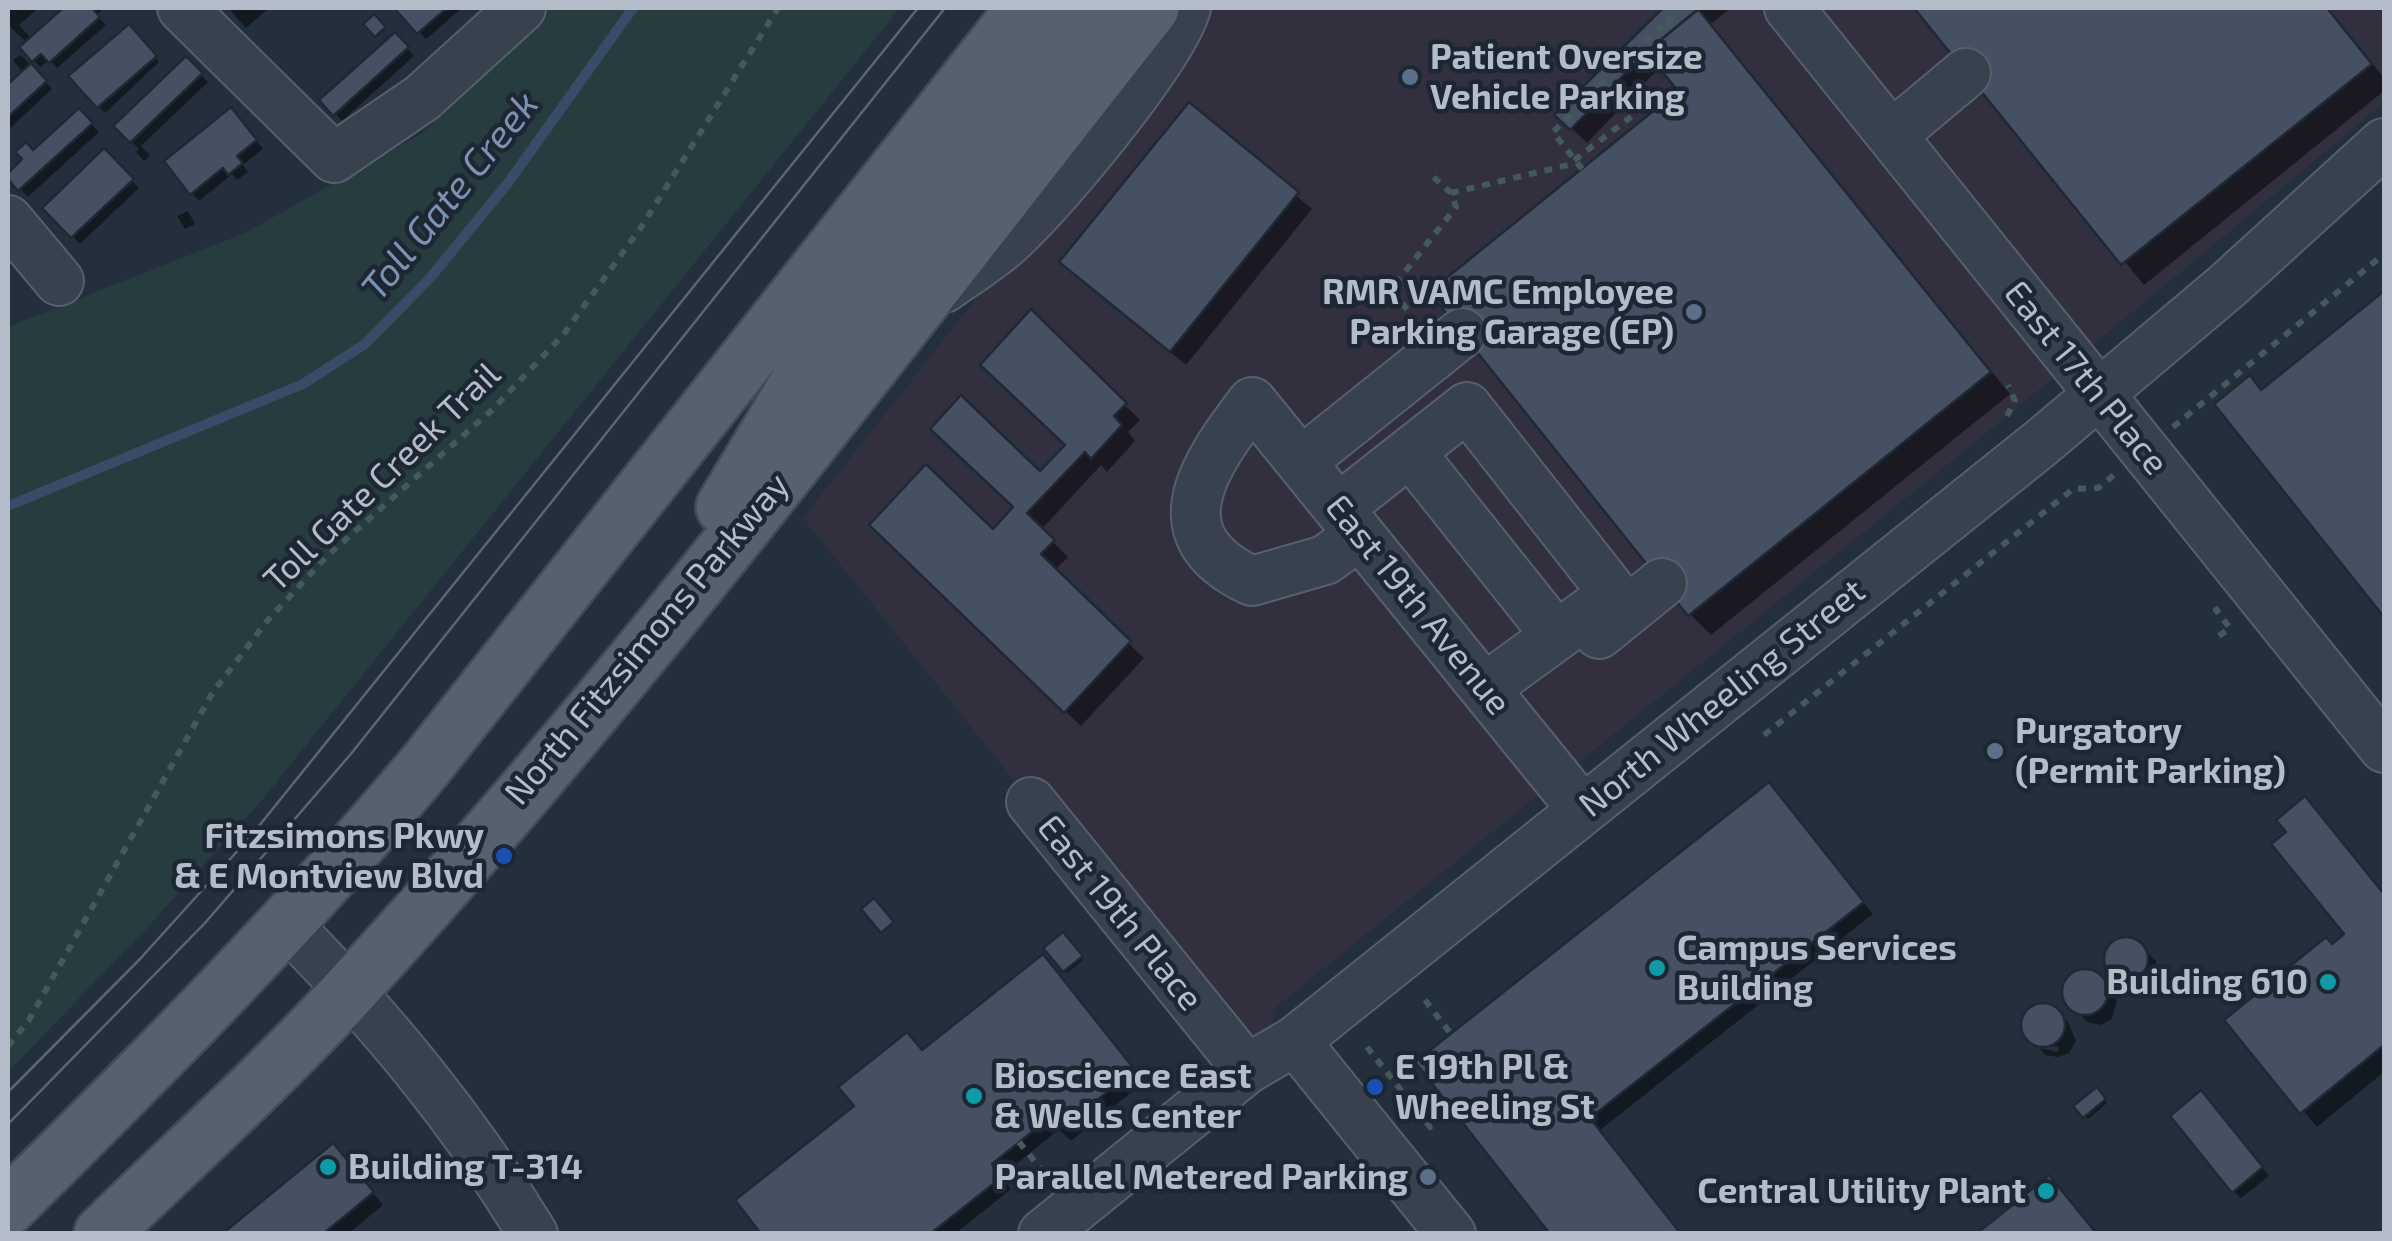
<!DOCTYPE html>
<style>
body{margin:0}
#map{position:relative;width:2392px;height:1241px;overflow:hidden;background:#242f3e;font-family:"Exo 2",sans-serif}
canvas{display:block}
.frame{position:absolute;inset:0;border:10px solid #b4bcc9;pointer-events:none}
</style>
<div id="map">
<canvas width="2392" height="1241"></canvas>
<div class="frame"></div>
</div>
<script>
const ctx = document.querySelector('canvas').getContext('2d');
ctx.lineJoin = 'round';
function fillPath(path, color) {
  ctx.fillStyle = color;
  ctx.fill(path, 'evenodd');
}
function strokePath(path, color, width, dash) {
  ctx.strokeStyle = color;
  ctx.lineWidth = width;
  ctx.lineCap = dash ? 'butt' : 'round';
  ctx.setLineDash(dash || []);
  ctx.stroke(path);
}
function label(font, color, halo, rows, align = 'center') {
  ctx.font = font + ' "Exo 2",sans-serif';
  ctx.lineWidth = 9;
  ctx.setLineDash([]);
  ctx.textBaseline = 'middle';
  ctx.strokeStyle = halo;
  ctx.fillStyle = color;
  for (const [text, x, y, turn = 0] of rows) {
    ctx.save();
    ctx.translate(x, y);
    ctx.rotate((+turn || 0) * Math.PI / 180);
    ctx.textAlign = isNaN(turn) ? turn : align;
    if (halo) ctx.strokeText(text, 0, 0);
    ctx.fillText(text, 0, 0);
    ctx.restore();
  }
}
const medical = new Path2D(`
 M1214 8H2384V103L2000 422 1277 1006 1272 1023 1234 1053 803 518 975 300 1200 33Z`);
const green = new Path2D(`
 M551 8H900L262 800 147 928 8 1072V327L245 233 421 134Z`);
const shadow = new Path2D(`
 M8 8H39L19 25 32 39 67 8H104L96 15 106 25 57 68 49 60 40 67 22 47 27 43 8 25Z
 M228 8H269L246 28Z
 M397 8H462L426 39Z
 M1669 8H1731L1710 25 2010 394 1711 635 1690 614 1682 91 1661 66 1587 143 1558 115Z
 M1917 8H2328L2384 78V91L2144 285Z
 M136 34 159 62 105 113 98 106Z
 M395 35 414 56 342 121 323 100Z
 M21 55 52 89 8 130V87L23 73 13 60Z
 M186 60 208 82 141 146 150 155 144 161 136 152 139 149 117 126Z
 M1189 105 1312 209 1186 365 1062 262Z
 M79 111 99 132 28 197 8 176Z
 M238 118 263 149 243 165 248 172 237 180 232 174 199 201 167 162Z
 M104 152 139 188 80 244 45 208Z
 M188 211 195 224 185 229 177 216Z
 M2384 295V613L2218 404 2250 378 2263 392Z
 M1031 313 1140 420 1128 432 1135 441 1107 472 1101 465 1041 530 1068 557 1054 571 1144 658 1081 726 872 525 993 532 1068 445Z
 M1780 797 1873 914 1599 1131 1419 1062Z
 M2319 814 2384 894V1072L2317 1127 2227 1021 2347 934 2289 832Z
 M1063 936 1083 960 1067 973 1047 949Z
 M2134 940 2156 961V981L2148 989 2128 988 2107 965 2108 949 2115 941Z
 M1054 969 1144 1082 1071 1141 1059 1129 1001 1177 1011 1189 955 1234H764Z
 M2081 973 2098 978 2110 990 2117 1002 2111 1020 2100 1025 2087 1022 2066 998 2067 983Z
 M2040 1006 2056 1010 2068 1022 2076 1041 2069 1053 2058 1057 2045 1055 2039 1048 2058 1052 2059 1047 2033 1042 2025 1031 2028 1012Z
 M2096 1091 2107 1103 2088 1119 2077 1107Z
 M2208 1101 2269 1176 2241 1198 2234 1191Z
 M344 1157 383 1205 348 1234H226Z`);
const stream = new Path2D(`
 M8 506 303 384 365 344 430 278 508 183 633 8`);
const building = new Path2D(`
 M63 8H92L100 17 49 63 41 54 32 62 19 47Z
 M394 8H447L417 34Z
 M1663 8H1700L1646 52 1570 130 1554 115Z
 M1914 8H2327L2372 64 2121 265Z
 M1698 9 1991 372 1688 616 1429 292 1678 91 1646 52Z
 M374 14 386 27 375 37 363 24Z
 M129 24 157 56 97 108 68 76Z
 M395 32 409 47 333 116 319 100Z
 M186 56 203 73 130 143 113 126Z
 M31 63 47 81 8 117V84Z
 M1189 102 1299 192 1170 352 1059 262Z
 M231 107 257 140 237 156 243 163 228 175 223 168 190 195 164 161Z
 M79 108 93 123 18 191 8 179V173L22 159 15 152 26 142 33 150Z
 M104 148 134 179 71 238 42 208Z
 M2384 291V617L2214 404 2250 375 2261 390Z
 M1031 309 1127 403 1114 416 1122 425 1091 459 1085 452 1027 513 1055 540 1041 554 1131 641 1064 713 869 525 926 464 993 529 1013 507 930 429 961 395 1040 471 1065 445 980 365Z
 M1769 782 1864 902 1590 1118 1681 1234H1550L1415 1062Z
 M2305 796 2384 894V1045L2300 1114 2224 1020 2326 937 2332 944 2344 934 2271 844 2286 832 2276 820Z
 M874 898 894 922 881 933 861 909Z
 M1063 932 1083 956 1063 972 1043 948Z
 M2104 959a22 22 0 1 1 44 0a22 22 0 1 1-44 0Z
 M1043 954 1135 1070 1058 1131 1048 1119 992 1164 1002 1177 930 1234H761L735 1200 854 1106 838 1087 907 1032 922 1050Z
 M2062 992a23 23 0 1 1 46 0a23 23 0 1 1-46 0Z
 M2021 1025a22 22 0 1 1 44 0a22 22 0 1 1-44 0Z
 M2097 1087 2106 1099 2083 1118 2073 1106Z
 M2201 1090 2263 1167 2232 1193 2170 1116Z
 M333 1143 374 1192 323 1234H222Z
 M2049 1175 2097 1234H1976L2010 1207Z`);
const path = new Path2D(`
 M1667 20 1674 29
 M1582 169 1553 132 1680 8
 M1451 193 1568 165 1649 103
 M1416 323 1392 288 1456 207 1451 193 1430 174
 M2007 416 2015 401 2008 385
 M2173 427 2384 254
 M2219 636 2230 628 2216 610 2221 606
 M1764 735 2073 489 2098 488 2115 474
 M1425 1000 1451 1034
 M8 1046 29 1020 213 692 267 621 327 556 492 410 563 335 642 226 778 8
 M1367 1047 1430 1127 1452 1109
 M1019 1142 1051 1181`);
const minor = new Path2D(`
 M182 8 334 158 422 98 521 8
 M1789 8 2384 748
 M1892 135 1966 73
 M8 220 59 281
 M944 288C965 273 988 259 1007 242 1050 205 1171 59 1186 8
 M1410 452 1555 634
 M1302 461 1462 333
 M1340 507 1467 407 1614 594 1485 688
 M1360 535 1325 560 1252 581C1154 536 1204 465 1252 402L1583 810
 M1599 634 1662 583
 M1031 802 1247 1069
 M288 926C382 1021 463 1119 533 1234
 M1295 1041 1451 1234
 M1043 1234 1247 1069 1295 1041 2041 443 2227 286 2384 143`);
const major = new Path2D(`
 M724 507 821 345 1088 8
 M8 1207C153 1064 293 923 425 766L1025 8
 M102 1234C185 1153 273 1075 351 989 636 678 890 339 1151 8`);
const tram = new Path2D(`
 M8 1092 140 959 250 837 918 8
 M8 1124 205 923 350 755 945 8`);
const markers = [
 [1410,77,10,"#5c6f8a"],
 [1694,312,10,"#5c6f8a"],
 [1995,751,10,"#5c6f8a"],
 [504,856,10,"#1a4fb4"],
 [1657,968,10,"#0f9aa8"],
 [2328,982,10,"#0f9aa8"],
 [1375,1087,10,"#1a4fb4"],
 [974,1096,10,"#0f9aa8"],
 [328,1167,10,"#0f9aa8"],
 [1428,1177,10,"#5c6f8a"],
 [2046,1191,10,"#0f9aa8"]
];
const poiNames = [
 ["Patient Oversize",1430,57],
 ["Vehicle Parking",1430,97],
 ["RMR VAMC Employee",1674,292,"right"],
 ["Parking Garage (EP)",1674,332,"right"],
 ["Purgatory",2015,731],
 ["(Permit Parking)",2015,771],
 ["Fitzsimons Pkwy",484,836,"right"],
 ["& E Montview Blvd",484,876,"right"],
 ["Campus Services",1677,948],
 ["Building",1677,988],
 ["Building 610",2308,982,"right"],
 ["E 19th Pl &",1395,1067],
 ["Wheeling St",1395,1107],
 ["Bioscience East",994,1076],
 ["& Wells Center",994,1116],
 ["Building T-314",348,1167],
 ["Parallel Metered Parking",1408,1177,"right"],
 ["Central Utility Plant",2026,1191,"right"]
];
const streetNames = [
 ["East 17th Place",2086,378,51],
 ["Toll Gate Creek Trail",382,477,-44],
 ["East 19th Avenue",1418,605,51],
 ["North Fitzsimons Parkway",647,639,-50],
 ["North Wheeling Street",1722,698,-39],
 ["East 19th Place",1120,913,51]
];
const waterNames = [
 ["Toll Gate Creek",450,196,-51]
];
fillPath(medical, '#32303f');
fillPath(green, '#263c3f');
fillPath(shadow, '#0007');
strokePath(stream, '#394c67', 10);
fillPath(building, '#455162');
strokePath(building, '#1f2835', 2.5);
strokePath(minor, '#565f6c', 52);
strokePath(major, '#414a57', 60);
strokePath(path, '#44595c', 6, [8, 8]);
strokePath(minor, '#38414e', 48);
strokePath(major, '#56606e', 55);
strokePath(tram, '#5a6575', 2.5);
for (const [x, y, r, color] of markers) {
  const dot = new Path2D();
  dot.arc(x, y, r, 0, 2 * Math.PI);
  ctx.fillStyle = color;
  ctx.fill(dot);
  strokePath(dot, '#1d2633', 4);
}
label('bold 35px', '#b4bcc9', '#1d2633', poiNames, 'left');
label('35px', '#b4bcc9', '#1d2633', streetNames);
label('italic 38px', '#7c92b1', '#1d2633', waterNames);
</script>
